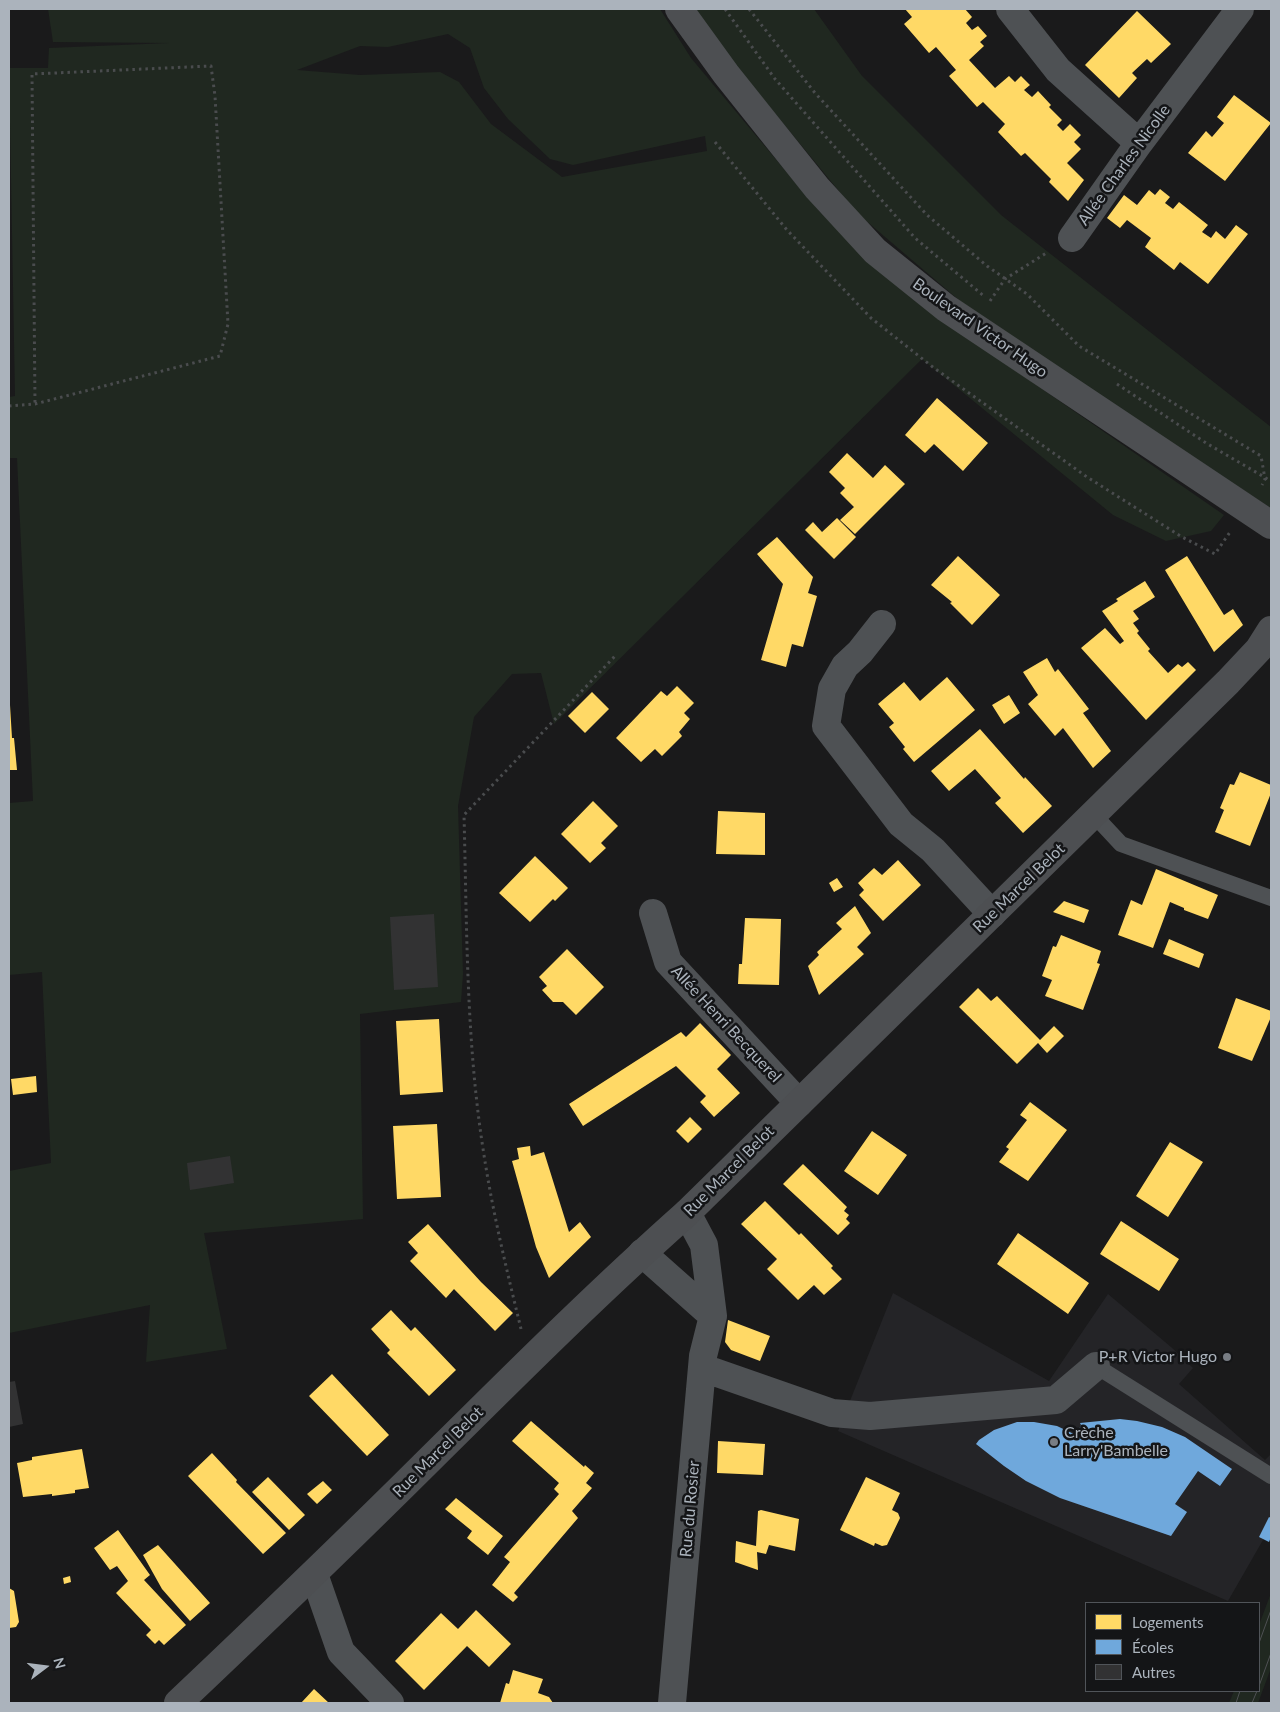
<!DOCTYPE html>
<meta charset="utf-8">
<style>
body{margin:0}
#map{position:relative;width:1280px;height:1712px;overflow:hidden;background:#1a1a1b;font-family:Lato,sans-serif}
canvas{display:block}
.frame{position:absolute;inset:0;border:10px solid #abb3bc;pointer-events:none}
.legend{position:absolute;left:1085px;top:1602px;width:175px;height:90px;box-sizing:border-box;background:#141517;border:1px solid #505459;margin:0;padding:6px 9px;list-style:none;font-size:15px;color:#abb3bc}
.legend li{display:flex;align-items:center;gap:10px;height:25px}
.legend b{width:25px;border:1px solid #505459}
.north{position:absolute;left:20px;top:1642px;width:50px;height:50px;-webkit-text-stroke:4px #141517;paint-order:stroke;rotate:75deg;font-size:14px;font-weight:700;line-height:20px;text-align:center;color:#abb3bc}
.north::after{content:'';display:block;margin:auto;width:18px;height:22px;background:#abb3bc;clip-path:polygon(50% 0,100% 100%,50% 72%,0 100%)}
</style>
<div id="map">
<canvas width="1280" height="1712"></canvas>
<div class="frame"></div>
<ul class="legend">
<li><b style="height:14px;background:#ffd966"></b>Logements</li>
<li><b style="height:14px;background:#6fa8dc"></b>Écoles</li>
<li><b style="height:14px;background:#323233"></b>Autres</li>
</ul>
<div class="north">N</div>
</div>
<script>
const ctx = document.querySelector('canvas').getContext('2d');
ctx.lineJoin = 'round';
function fillPath(path, color) {
  ctx.fillStyle = color;
  ctx.fill(path, 'evenodd');
}
function strokePath(path, color, width, dash) {
  ctx.strokeStyle = color;
  ctx.lineWidth = width;
  ctx.lineCap = dash ? 'butt' : 'round';
  ctx.setLineDash(dash || []);
  ctx.stroke(path);
}
function label(font, color, halo, rows, align = 'center') {
  ctx.font = font + ' Lato,sans-serif';
  ctx.lineWidth = 5;
  ctx.setLineDash([]);
  ctx.textBaseline = 'middle';
  ctx.strokeStyle = halo;
  ctx.fillStyle = color;
  for (const [text, x, y, turn = 0] of rows) {
    ctx.save();
    ctx.translate(x, y);
    ctx.rotate((+turn || 0) * Math.PI / 180);
    ctx.textAlign = isNaN(turn) ? turn : align;
    if (halo) ctx.strokeText(text, 0, 0);
    ctx.fillText(text, 0, 0);
    ctx.restore();
  }
}
const built = new Path2D(`
 M893 1293 1049 1381 1108 1294 1171 1347 1193 1368 1179 1384 1265 1460 1271 1454V1526L1228 1601 838 1431Z`);
const green = new Path2D(`
 M48 9H660L691 58 820 212 878 270 1006 364 1224 515 1211 531 1166 541 1113 515 922 359 554 724 541 673 512 674 474 717 458 806 463 974 461 1002 360 1014 363 1219 204 1233 227 1349 146 1362 150 1305 9 1333V1171L51 1163 42 972 9 975V803L33 801 17 458H9V397L15 396 9 68H48L49 48 169 43 53 42ZM448 34 470 48 484 88 508 119 550 159 573 165 705 136 707 151 562 177 491 124 459 82 440 72 360 75 297 70 360 46 388 47Z
 M696 9H814L862 76 1001 215 1271 427V508L1113 407 960 301 857 213 722 49Z
 M1271 1593V1668L1258 1703H1229L1234 1691H1259V1625Z`);
const homes = new Path2D(`
 M905 9H965L972 17 966 23 972 30 978 26 987 36 980 42 984 46 969 60 995 88 1009 76 1015 82 1021 76 1030 85 1024 90 1032 97 1038 91 1051 105 1049 107 1062 120 1057 125 1063 131 1070 124 1081 135 1074 142 1081 149 1067 163 1084 180 1068 201 1049 182 1051 179 1025 153 1021 156 998 132 1005 124 983 102 977 107 949 76 956 70 936 47 929 53 917 39 904 24 912 17Z
 M1137 11 1171 44 1151 63 1147 59 1132 73 1137 78 1119 98 1085 65Z
 M1234 95 1271 123 1225 181 1188 153 1206 131 1212 137 1224 123 1217 117Z
 M1160 189 1170 197 1165 203 1173 209 1179 202 1208 225 1202 232 1211 238 1216 231 1225 239 1236 225 1248 234 1208 284 1180 262 1174 270 1145 247 1151 238 1127 220 1120 228 1107 218 1124 195 1137 205 1149 190 1155 195Z
 M937 398 988 443 963 471 934 444 925 453 905 435Z
 M847 453 873 478 885 465 905 484 855 534 840 520 854 507 840 493 845 488 829 472Z
 M837 518 856 537 834 559 805 530 813 522 822 532Z
 M777 537 813 577 808 593 817 596 803 647 792 644 786 667 761 660 783 584 757 554Z
 M958 556 1000 595 972 625 950 603 952 602 931 585Z
 M1187 556 1224 615 1233 609 1243 625 1214 652 1165 570Z
 M1145 581 1155 597 1133 611 1139 619 1133 623 1139 631 1137 633 1150 649 1148 651 1168 673 1178 664 1182 667 1188 662 1196 670 1146 720 1081 648 1105 628 1120 644 1124 641 1102 611 1118 601 1116 599Z
 M1047 658 1055 672 1058 669 1089 709 1083 713 1111 751 1093 768 1063 728 1055 736 1028 704 1038 695 1023 672Z
 M947 677 975 710 914 762 903 749 905 747 889 727 894 723 878 704 904 682 920 701Z
 M677 686 694 703 684 713 690 719 679 732 682 736 662 756 655 749 641 762 616 738 661 691 667 696Z
 M592 692 609 709 585 733 568 716Z
 M1009 695 1020 713 1004 724 992 705Z
 M9 705H10L12 738H14L17 770H9Z
 M980 729 1024 779 1025 777 1052 806 1023 833 995 803 1001 798 975 769 949 791 931 771Z
 M1240 772 1271 785V793L1250 846 1215 832 1224 810 1220 808 1223 801 1230 784 1234 785Z
 M593 801 618 826 601 843 606 848 590 863 561 834Z
 M718 811 765 813V855L716 854Z
 M535 856 568 888 555 901 553 899 530 922 499 893Z
 M898 860 921 885 883 921 859 895 864 890 858 883 874 868 882 875Z
 M1156 869 1218 895 1208 919 1184 910V908L1170 902 1153 948 1118 935 1131 900 1142 905Z
 M837 878 843 887 834 892 829 883Z
 M1064 901 1089 910 1084 923 1053 912Z
 M855 906 871 933 857 947 864 954 819 995 808 966 819 955 817 952 842 929 836 923Z
 M745 918 781 919 779 985 738 984 739 964H742Z
 M1061 935 1101 951 1097 963 1100 964 1083 1010 1045 996 1052 980 1042 976 1053 946 1056 947Z
 M1169 939 1204 954 1199 968 1163 954Z
 M567 949 604 987 576 1015 563 1002H553L542 990 547 986 539 977Z
 M978 988 991 1001 997 996 1040 1040 1054 1026 1064 1036 1047 1053 1038 1043 1017 1064 959 1007Z
 M1236 998 1271 1011V1017L1252 1061 1218 1048Z
 M439 1019 443 1092 400 1095 396 1021Z
 M700 1023 731 1055 717 1069 740 1093 714 1117 700 1102 706 1096 676 1066 583 1126 569 1104 681 1032 686 1037Z
 M36 1076 37 1092 13 1095 11 1079Z
 M1030 1102 1067 1130 1028 1181 999 1162 1009 1149 1006 1147 1027 1120 1020 1115Z
 M690 1117 702 1129 688 1143 676 1131Z
 M437 1124 441 1197 397 1199 393 1126Z
 M872 1131 907 1155 878 1195 844 1171Z
 M1170 1142 1203 1162 1168 1217 1136 1196Z
 M530 1146 531 1156 544 1152 569 1232 580 1222 591 1237 549 1278 536 1247 512 1161 519 1159 517 1148Z
 M803 1164 847 1207 844 1211 849 1215 846 1219 850 1223 838 1235 783 1184Z
 M765 1201 799 1235 801 1233 833 1266 831 1268 842 1279 824 1295 814 1285 798 1300 767 1269 777 1259 741 1224Z
 M1121 1221 1179 1259 1159 1291 1100 1254Z
 M428 1224 481 1282 513 1313 495 1331 454 1289 446 1298 410 1261 418 1253 408 1242Z
 M1018 1233 1089 1283 1068 1314 997 1264Z
 M391 1310 411 1331 415 1327 456 1370 429 1396 387 1353 390 1350 371 1329Z
 M728 1320 770 1336 760 1361 731 1350 725 1342Z
 M332 1374 389 1435 367 1456 309 1396Z
 M531 1421 584 1467 585 1465 594 1473 586 1483 592 1488 572 1511 578 1518 514 1593 518 1597 513 1602 492 1585 510 1562 504 1557 559 1494 554 1489 559 1483 512 1441Z
 M718 1441 765 1444 763 1475 717 1473Z
 M82 1449 89 1488 75 1490V1493L52 1496V1494L23 1497 17 1463 32 1460V1457Z
 M212 1453 237 1480 236 1482 286 1533 263 1554 188 1476Z
 M268 1477 305 1515 289 1530 252 1492Z
 M866 1477 900 1493 892 1510 898 1513 900 1518 887 1545 882 1546 875 1543 874 1546 840 1530Z
 M323 1481 332 1490 317 1504 307 1494Z
 M456 1498 503 1536 488 1555 467 1538 472 1531 445 1509Z
 M761 1510 799 1519 795 1551 769 1545 766 1554 757 1552 758 1570 735 1562 736 1541 756 1546 758 1511Z
 M118 1530 150 1575 144 1580 186 1625 164 1645 159 1640 155 1644 146 1635 151 1630 116 1593 128 1581 117 1566 110 1570 94 1548Z
 M158 1545 210 1603 190 1621 162 1589 143 1555Z
 M70 1576 71 1582 64 1584 63 1578Z
 M9 1588 14 1591 19 1622 16 1627 9 1628Z
 M476 1610 511 1644 489 1667 467 1646 424 1690 395 1661 441 1613 458 1629Z
 M513 1670 543 1679 538 1693 549 1697 553 1703H500L506 1683 509 1684Z
 M314 1689 329 1703H301Z`);
const schools = new Path2D(`
 M1120 1419 1137 1421 1162 1427 1185 1437 1232 1469 1220 1486 1198 1471 1175 1504 1187 1512 1171 1536 1060 1498 1026 1481 1004 1466 976 1444 979 1440 994 1430 1017 1422H1034L1057 1426 1076 1435 1081 1425 1080 1423Z
 M1269 1517 1271 1518V1537L1269 1542 1259 1537Z`);
const building = new Path2D(`
 M434 914 438 987 394 990 390 917Z
 M230 1156 234 1183 190 1190 187 1163Z
 M15 1381 23 1424 9 1427V1382Z`);
const path = new Path2D(`
 M725 9 775 79 915 238 985 297
 M749 9 815 93 927 215 987 266 1027 294 1079 346 1261 456 1265 479 1262 485
 M715 142 787 230 871 318 934 368 1087 477 1182 537 1215 554 1230 532
 M990 301 1005 279 1048 252
 M1117 384 1206 443 1271 481
 M9 406 35 404 220 356 228 324 215 96 211 66 32 74 35 404
 M521 1329C507 1271 493 1214 484 1155 466 1043 467 929 464 815L617 654`);
const lane = new Path2D(`
 M1094 815 1121 844 1271 898
 M1096 1366 1271 1476`);
const street = new Path2D(`
 M1010 9 1058 70 1139 143
 M1072 238 1139 143 1240 9
 M882 624 860 652 845 666 832 689 826 726 901 824 933 850 992 914
 M653 913 668 962 799 1103
 M642 1253 713 1316
 M703 1368 832 1413 870 1416 1056 1400 1096 1366
 M314 1574 341 1652 390 1703
 M672 1703 703 1356 713 1316 704 1245 687 1213`);
const secondary = new Path2D(`
 M679 9 726 74 817 188 875 251 946 308 1271 525
 M178 1703C254 1631 329 1559 404 1485 497 1393 589 1300 687 1213L1228 682 1259 649 1271 630`);
const tram = new Path2D(`
 M1259 1643 1271 1610
 M1259 1686 1271 1653
 M1236 1703 1240 1691
 M1252 1703 1257 1691`);
const markers = [
 [1227,1357,5,"#787d84"],
 [1054,1442,5,"#787d84"]
];
const streetNames = [
 ["Allée Charles Nicolle",1124,165,-54],
 ["Boulevard Victor Hugo",980,328,35],
 ["Rue Marcel Belot",1019,888,-44],
 ["Allée Henri Becquerel",726,1024,47],
 ["Rue Marcel Belot",729,1171,-45],
 ["Rue Marcel Belot",438,1452,-45],
 ["Rue du Rosier",690,1509,-85]
];
const poiNames = [
 ["P+R Victor Hugo",1217,1357],
 ["Crèche",1064,1433,"left"],
 ["Larry'Bambelle",1064,1451,"left"]
];
fillPath(built, '#242427');
fillPath(green, '#202820');
fillPath(homes, '#ffd966');
fillPath(schools, '#6fa8dc');
fillPath(building, '#323233');
strokePath(path, '#4a4c4e', 3, [2.5, 4]);
strokePath(lane, '#4e5154', 16);
strokePath(street, '#4e5154', 28);
strokePath(secondary, '#4d4f52', 28);
strokePath(tram, '#4e5053', 1);
for (const [x, y, r, color] of markers) {
  const dot = new Path2D();
  dot.arc(x, y, r, 0, 2 * Math.PI);
  ctx.fillStyle = color;
  ctx.fill(dot);
  strokePath(dot, '#141517', 2);
}
label('16px', '#abb3bc', '#141517', streetNames);
label('16px', '#abb3bc', '#141517', poiNames, 'right');
</script>
